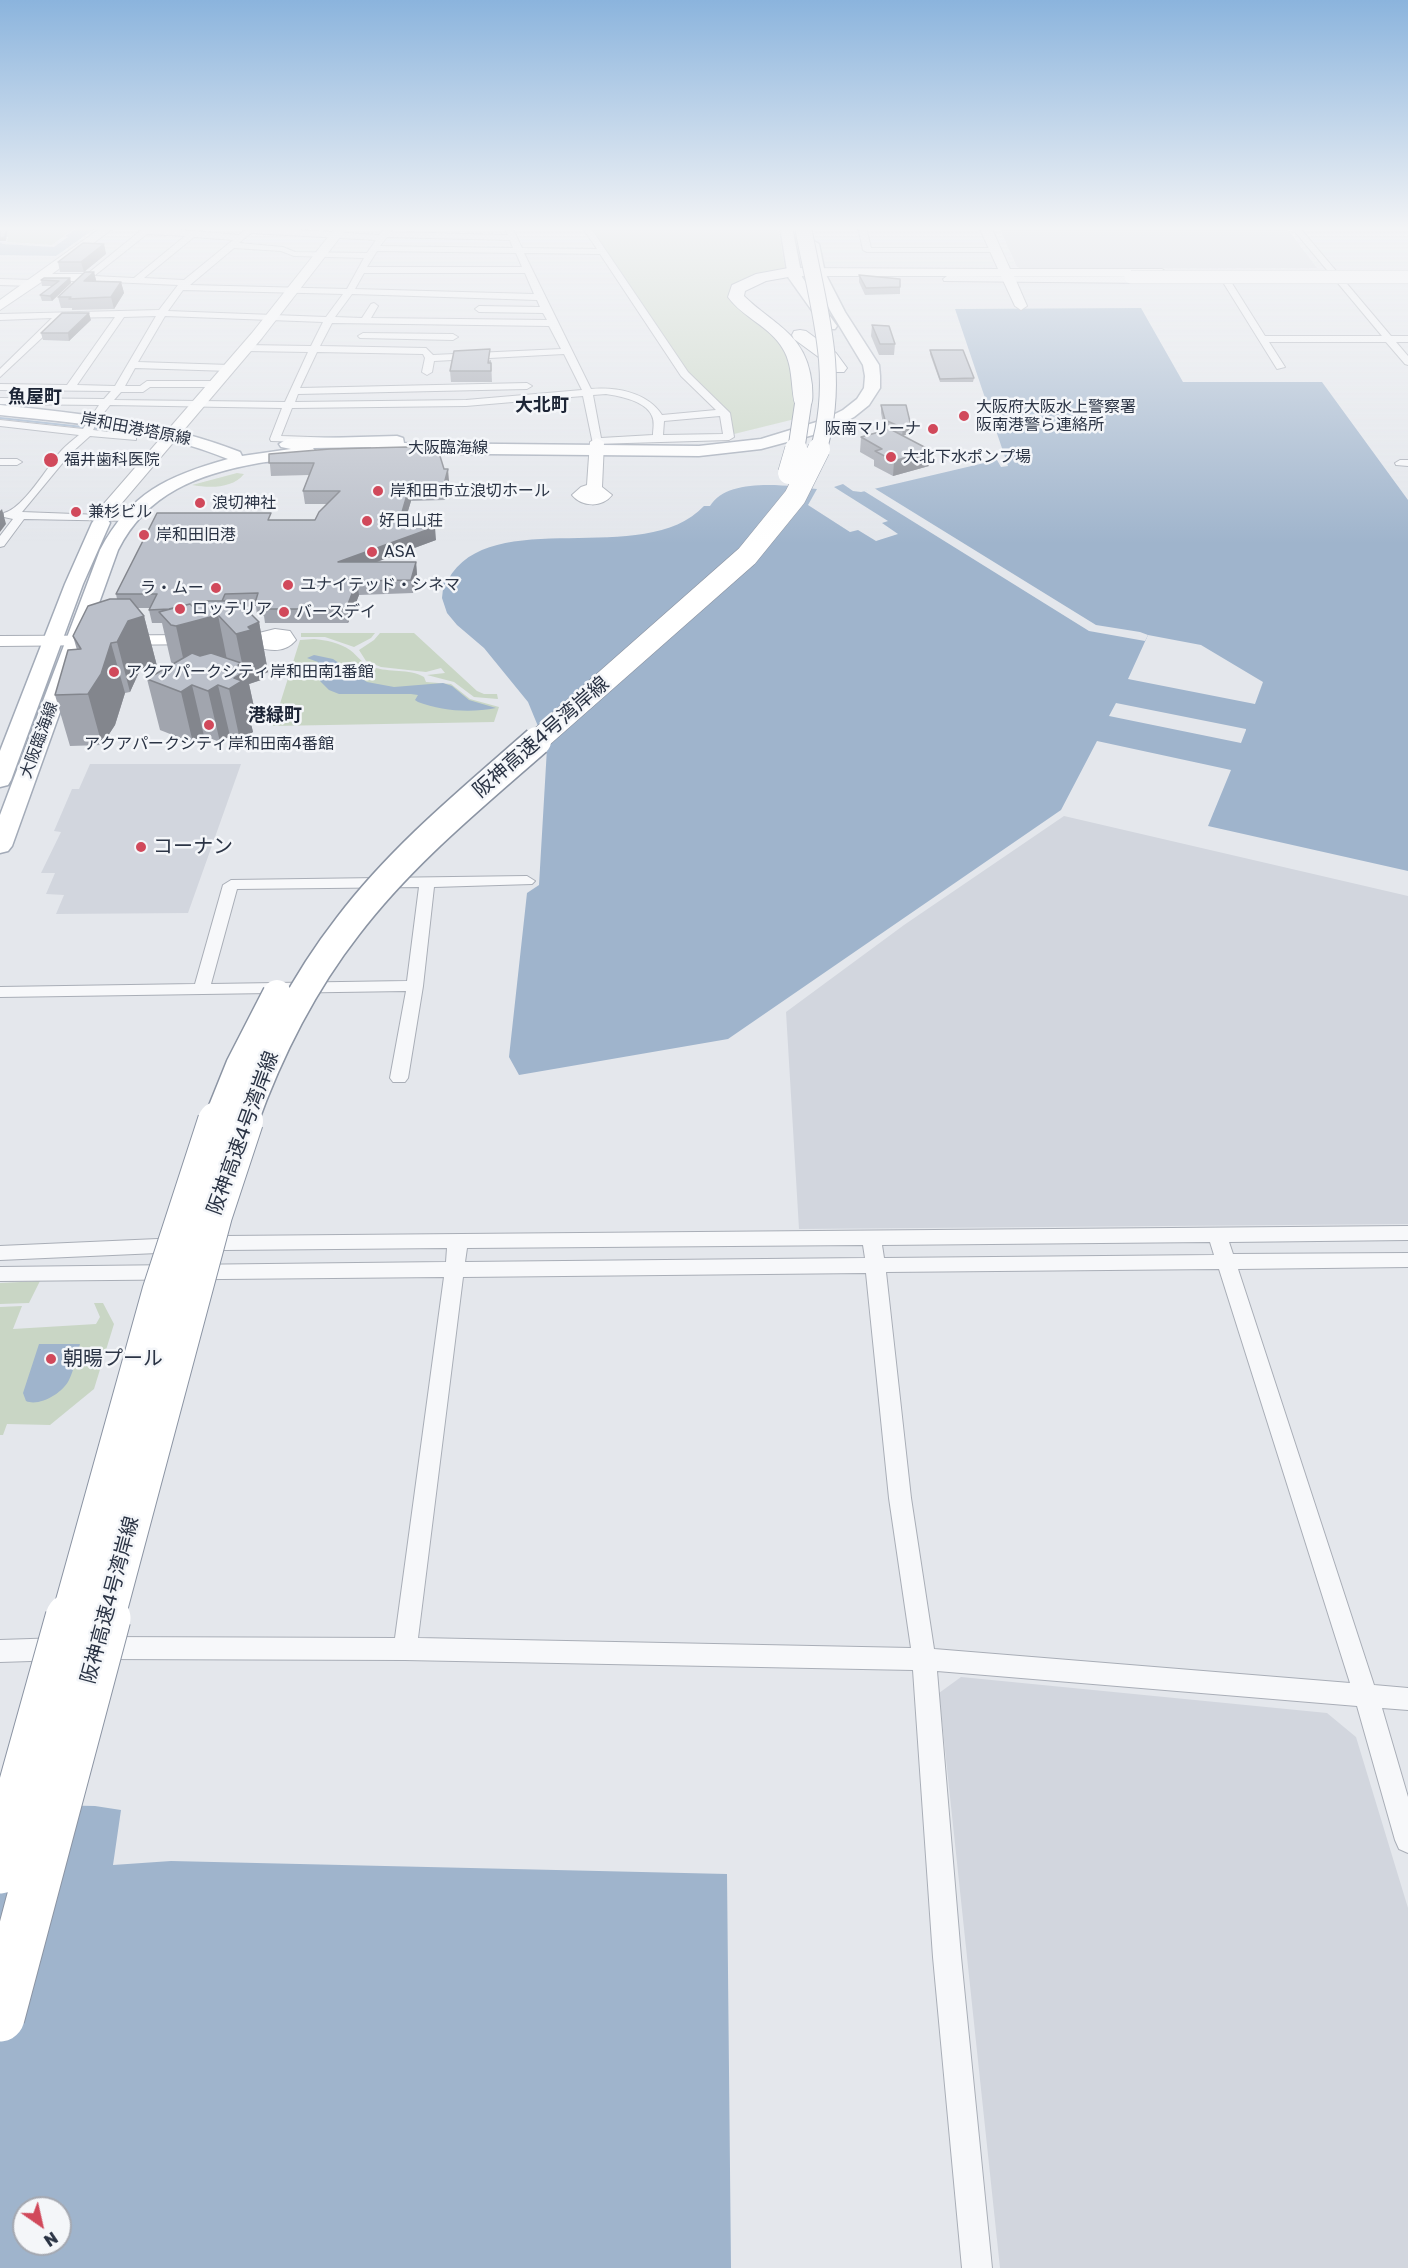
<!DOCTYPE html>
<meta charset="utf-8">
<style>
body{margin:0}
#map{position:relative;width:1408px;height:2268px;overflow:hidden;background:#e4e7ec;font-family:"Golos Text",sans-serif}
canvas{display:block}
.north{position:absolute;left:12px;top:2196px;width:60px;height:60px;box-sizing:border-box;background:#f4f6f9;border:2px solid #a4a8b1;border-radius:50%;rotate:146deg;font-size:16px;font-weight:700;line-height:24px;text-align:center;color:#2b3445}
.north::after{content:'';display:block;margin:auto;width:21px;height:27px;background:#d1495b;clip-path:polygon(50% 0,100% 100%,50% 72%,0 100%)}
</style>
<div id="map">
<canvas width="1408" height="2268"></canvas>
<div class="north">N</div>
</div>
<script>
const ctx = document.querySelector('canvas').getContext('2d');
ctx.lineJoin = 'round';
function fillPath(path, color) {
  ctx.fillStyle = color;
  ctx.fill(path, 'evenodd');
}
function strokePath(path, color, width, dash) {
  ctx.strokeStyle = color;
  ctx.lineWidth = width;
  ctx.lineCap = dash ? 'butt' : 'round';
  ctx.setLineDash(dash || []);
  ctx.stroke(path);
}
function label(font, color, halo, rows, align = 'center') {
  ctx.font = font + ' "Golos Text","Noto Sans JP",sans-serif';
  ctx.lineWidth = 5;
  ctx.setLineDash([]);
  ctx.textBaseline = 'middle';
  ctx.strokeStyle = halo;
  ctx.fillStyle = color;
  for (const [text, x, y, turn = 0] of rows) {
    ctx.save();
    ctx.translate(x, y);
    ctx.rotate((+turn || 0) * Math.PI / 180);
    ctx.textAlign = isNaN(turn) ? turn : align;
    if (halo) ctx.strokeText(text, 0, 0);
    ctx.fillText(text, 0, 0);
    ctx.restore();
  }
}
const built = new Path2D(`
 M999 227H1286L1317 268 1022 269 1017 267Z
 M90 764H241L188 913 56 914 64 895 46 894 55 873H41L61 832 54 831 72 789H79Z
 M1064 816 1408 896V1224L799 1229 786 1012 904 925Z
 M961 1677 1327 1713 1356 1737 1408 1908V2268H1000L939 1693Z`);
const green = new Path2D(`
 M9 227H76L52 245 7 242 8 237H0V233Z
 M588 227H778L785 268 783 271 749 278 732 288 787 349 797 381 795 419 730 435 727 412 685 370Z
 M237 473 244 474C232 489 209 488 192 485Z
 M301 633H375L371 638 354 647 325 637H301Z
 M380 633H414L477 691 484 694H497L498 699 474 697 454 682 427 675 445 673 441 668 426 672 381 667 366 661 359 650 374 640Z
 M314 639C326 640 340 643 350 650 359 657 362 664 373 667 389 673 409 668 424 677L426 682 451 684 470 699 499 707 494 722 273 726 300 640Z
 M40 1281 29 1303 0 1304V1283Z
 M94 1303H103L114 1324 94 1389 50 1425 7 1424 3 1435H0V1307L22 1306 13 1329 96 1324 100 1317Z`);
const water = new Path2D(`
 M79 227H97L56 256 0 255V242L3 244 54 247 68 237 65 236Z
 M1141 308 1183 382H1322L1408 500V871L1208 826 1231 770 1097 741 1061 810 728 1039 519 1075 509 1057 527 893 539 885 547 748 528 702 484 648 457 625 447 613 442 598 444 580H448C490 503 644 570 704 506H710C727 477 787 485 817 489L808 505 850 532 858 530 876 541 898 534 882 523 888 521 834 487 843 484 853 491 861 492 997 460 1001 467 1008 466 955 309ZM1148 635 1201 645 1263 682 1255 704 1128 679ZM1116 703 1246 729V730L1241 743 1109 716Z
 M314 655 333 659 367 682 394 687 443 683 452 686 469 700 496 708C470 713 442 711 418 702L415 700 418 695 411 694H339L329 690 320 681 318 662 307 658Z
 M39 1344H80C77 1355 74 1370 69 1380 63 1393 39 1407 26 1401L23 1393Z
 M0 1804 95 1806 121 1810 113 1865 171 1861 727 1874 731 2268H0ZM24 2208H60V2244H24Z`);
const pier = new Path2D(`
 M874 488 1096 625 1140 632 1148 635 1145 641 1089 631 864 491Z`);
const stream = new Path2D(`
 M0 418 110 430`);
const street = new Path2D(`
 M145 227 239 235 249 227 379 235 385 227H393L390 232 508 235 504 227H512L522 248 597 249 582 227H590L688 372 730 413 734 437 729 440 593 444 583 396 466 406 292 408 281 436 340 438 341 440 336 443 271 441 270 439 282 408 110 405 98 420 93 430 132 435 136 436V440L90 436 70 454 22 512 127 516 133 519 131 521 24 519 4 546 0 547V536L13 519 4 517V513C23 509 48 466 61 451 66 445 73 440 79 435L0 426V420L83 429 99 405 0 404V398L104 399 111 391 0 390V384L67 385 115 317 63 318 0 377V369L52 318 0 320V314L159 310 178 285 88 281 77 290 70 288ZM251 233 376 240 367 253 295 252 283 247 239 243ZM147 234 185 236 134 278 94 276ZM194 237 233 240 184 280 144 278ZM387 237 510 240 513 248 380 246ZM234 248 281 251 294 256 364 258 347 289 190 285ZM377 251 516 253 522 267H367ZM524 253 600 254 681 376 716 410 662 415C647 392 616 387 591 389ZM364 273H525L534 294 355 289ZM183 290 343 294 326 317 168 311ZM352 294 537 300 540 307 479 306 475 309 479 312 543 313 547 320 371 318 378 306 374 303 371 304 362 318 335 317ZM156 316 115 386 77 385 124 317ZM165 316 323 322 311 346 245 345 240 348 245 351 308 352 285 402 114 400 121 392H143L150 387H216L221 384 216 381H147L140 386H125L135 368 230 371 235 368 230 365 138 362ZM332 323 549 326 561 349 433 355 426 348 320 346ZM317 352 423 354 425 358 422 372 427 375 432 372 434 361 564 354 582 390 466 400 295 402 298 394 527 389 532 386 527 383 300 388ZM606 394C620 396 646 401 652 416 655 422 653 429 653 435L601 438 593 395ZM720 416 723 434 663 435 664 421Z
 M858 227H866L871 248H994L998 250 994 252H867L863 250Z
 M1291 227H1299L1391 336H1408V342H1396L1408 356V365L1405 364 1386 342H1269L1285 367 1277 369 1221 279 1222 277H1228L1265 336H1382Z
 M947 276 1148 277 1152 280 1148 283 944 281 943 279Z
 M0 279 32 280 36 283 32 286 0 285Z
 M363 333 453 334 458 337 453 340 360 338 358 336Z
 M0 459H17L22 462 17 465H0Z
 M1400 460H1408V466L1396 465 1395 463Z
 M527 876 535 881 532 884 434 887 423 986 408 1078 405 1082H393L390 1078 406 991 0 997V987L195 984 223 885 231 880ZM419 887 407 981 211 984 237 889Z
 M1408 1226V1240L1229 1242 1233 1254 1408 1253V1267L1238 1269 1374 1685 1408 1688V1710L1382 1708 1408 1797V1853L1399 1849 1395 1840 1357 1706 937 1671 961 1957 992 2268H962L933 1957 913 1670 405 1660 101 1659 93 1656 89 1648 93 1640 101 1637 395 1638 444 1277 0 1281V1267L446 1262 447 1248 225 1250 0 1260V1246L225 1236ZM1210 1242 1214 1255 884 1258 882 1245ZM863 1245 865 1258 465 1262 467 1248ZM1219 1269 1350 1683 934 1649 911 1498 886 1272ZM866 1273 889 1498 911 1648 418 1638 463 1277Z
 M61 1638 69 1641 73 1649 69 1657 61 1660 0 1662V1640Z`);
const secondary = new Path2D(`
 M102 227H115L52 274H85L89 275V281H43L0 310V300Z
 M336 227H348L262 338 115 511 110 521H98L96 518 101 507 252 333Z
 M979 227H991L1010 269H1162L1168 273 1162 277 1014 276 1027 306 1021 310 1015 306 1001 276H794L788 272 794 268 998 269Z
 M597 438 604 442 602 487 612 495C602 508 582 507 572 495L581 487 587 485 590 442Z
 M275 629 290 631 296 640C285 653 271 651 257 647L254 643 259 633Z
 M202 635 208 636 211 640 208 644 0 646V636Z`);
const primary = new Path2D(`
 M780 227H792L802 277 837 326 835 329H825L788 277Z
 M812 240 819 244 825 273 845 312 879 365 880 376V388L869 405 854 417 835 427 813 435 761 449 699 456 378 453 372 452 371 447 313 448 316 452 314 456C296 460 277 460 259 463 198 474 147 493 118 550L12 846 8 851 0 853V815L100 550C130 493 167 476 228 459 154 429 78 423 0 415V405C82 414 162 421 240 452L242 456 291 449 281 447 279 444 287 439 397 436 403 438 404 443 699 446 761 439 823 420 843 410 857 399 864 388 865 376 863 365 831 312 811 273 805 244Z
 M101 518 107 519 110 523 83 584 11 780 8 785 0 787V751L65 584 92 523 95 519Z`);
const highway = new Path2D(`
 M794 267 800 269 802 272 800 275 766 281 745 291 744 296C776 327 807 334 812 385 812 393 814 402 809 408H797C790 398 795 368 783 349 770 326 743 318 728 297L732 285 756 274Z
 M800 330 806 331 836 353 847 368 844 372H832L824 361 794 339 792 335 794 331Z`);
const secondaryBridge = new Path2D(`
 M1131 277H1408`);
const highwayBridgeFar4 = new Path2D(`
 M803 227C817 303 842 375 818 451
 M796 451 803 404`);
const highwayBridgeFar3 = new Path2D(`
 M789 473 796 449
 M536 742 747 556 795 497 819 449`);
const highwayBridgeFar2 = new Path2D(`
 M217 1123 240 1066 277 994
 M243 1123C268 1053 302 985 348 926 402 855 471 799 537 741`);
const highwayBridgeFar1 = new Path2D(`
 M70 1620 161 1293 217 1121
 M105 1620 213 1215 244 1121`);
const highwayBridge = new Path2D(`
 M0 1869 70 1618
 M0 2017 106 1618`);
const wall = new Path2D(`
 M104 244 106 254 84 272H60L58 262Z
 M94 272 96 281 121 282 124 293 114 309 72 310V308H61L58 297Z
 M859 275 900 279V294L865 295 859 282Z
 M70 278 71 283 52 301H42L40 295 52 286H42L41 280Z
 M91 320 69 341 43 340 41 333Z
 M872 325 895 344 894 355H879L871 336Z
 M930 350 974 378 973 382H940L930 354Z
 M491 360 492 382H451L450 371Z
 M881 405 910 433 903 436 929 466 893 476 874 466V460L860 452 861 437 888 429 884 428 881 413Z
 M269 454 444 469 449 481 445 500 411 501 403 526 436 540 377 562H416L417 575 413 593 359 595 348 623H265L264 616H257L256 606 243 607 259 622 268 672 260 676 261 680 249 684 257 721 251 724 253 732 240 740 230 736 220 742 204 736 193 743 160 730 147 679 173 664 171 662 162 623H152L149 610 150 608H137L144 616 157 666 140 670 130 692 125 693 115 725 102 745 70 746 55 695 77 650 73 636 117 599 116 594 272 520H315L327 504H305L303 491 309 475 271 476Z`);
const shadedWall = new Path2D(`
 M7 227H8L6 241H0V238Z
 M104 244 106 254 84 272 81 262Z
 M94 272 97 284 84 281Z
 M70 278 71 283 52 301 50 296Z
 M121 282 124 293 114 309 111 297Z
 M89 313 91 320 69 341 68 333Z
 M911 426 910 433 902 436 903 428Z
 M930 450 929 466 893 476 894 461Z
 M448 469 449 481 445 500 443 488Z
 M409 488 411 501 400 538 398 526Z
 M2 509 6 524 0 532V511Z
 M435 527 436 540 341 575 338 562Z
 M416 562 417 575 413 593 411 580Z
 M357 581 359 595 348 623 346 609Z
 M218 615 228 665 187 676 176 626Z
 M144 616 157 666 140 670 130 692 117 642 128 621Z
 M259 622 268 672 260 676 261 680 249 684 257 721 251 724 253 732 240 740 229 689 238 665 241 663 243 673 242 669 243 668 236 634 248 627Z
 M111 643 125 693 115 725 102 745 88 694Z
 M192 685 204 736 193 743 181 692Z
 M218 685 230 736 220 742 208 691Z`);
const building = new Path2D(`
 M0 227H7L5 237 0 238Z
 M83 243 104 244 81 262H58Z
 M85 272H94L84 281 121 282 111 297 69 299 71 297H58Z
 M859 275 900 279V287L866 288Z
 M44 278H70L50 296 40 295 59 281 41 280Z
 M62 313H89L68 333H41Z
 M872 325 889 326 895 344H880Z
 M490 349 488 363H491V371H450L454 351Z
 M930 350H963L974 378 940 379Z
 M881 405H906L911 426 903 428 885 420Z
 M890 429 930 450 894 461 875 451 882 449 861 437Z
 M406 447 425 449 440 456 444 469H448L443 488H409L398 526 435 527 338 562H416L411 580 357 581 346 609H263L265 602 255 603 258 593 225 594 222 601H200L192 606 190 604 169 609 149 610 157 594H116L157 513H271L268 520H315L319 512 340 491H303L314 463H269V454L330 449Z
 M110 599H130L144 616 128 621 117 642 111 643 101 674 88 694 55 695 68 650 81 649 73 636 88 606Z
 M200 601H238L259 622 248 627 251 630 236 634 218 615 176 626 171 625 159 612 190 604 192 606Z
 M192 653 200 656 211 653 241 663 238 665 245 667 242 669 246 670 234 678 242 681 229 689 218 685 208 691 192 685 181 692 147 679Z`);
const markers = [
 [964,416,6,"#d1495b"],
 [933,429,6,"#d1495b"],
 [891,457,6,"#d1495b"],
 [51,460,8,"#d1495b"],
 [378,491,6,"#d1495b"],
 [200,503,6,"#d1495b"],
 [76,512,6,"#d1495b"],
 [367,521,6,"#d1495b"],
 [144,535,6,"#d1495b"],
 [372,552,6,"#d1495b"],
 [288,585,6,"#d1495b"],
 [216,588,6,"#d1495b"],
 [180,609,6,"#d1495b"],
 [284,612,6,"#d1495b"],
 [114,672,6,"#d1495b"],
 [209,725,6,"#d1495b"],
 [141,847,6,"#d1495b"],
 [51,1359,6,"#d1495b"]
];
const farPoinames = [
 ["大阪府大阪水上警察署",976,407],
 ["阪南港警ら連絡所",976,425],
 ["阪南マリーナ",921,429,"right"],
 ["大北下水ポンプ場",903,457],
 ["福井歯科医院",64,460],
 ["岸和田市立浪切ホール",390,491],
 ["浪切神社",212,503],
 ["兼杉ビル",88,512],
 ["好日山荘",379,521],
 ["岸和田旧港",156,535],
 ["ASA",384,552],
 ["ユナイテッド・シネマ",300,585],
 ["ラ・ムー",204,588,"right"],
 ["ロッテリア",192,609],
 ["バースデイ",296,612],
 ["アクアパークシティ岸和田南1番館",126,672],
 ["アクアパークシティ岸和田南4番館",209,744,"center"]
];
const farStreetnames = [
 ["岸和田港塔原線",136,429,11],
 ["大阪臨海線",448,448],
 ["大阪臨海線",39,740,-70]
];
const farNeighbourhoodnames = [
 ["魚屋町",35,397],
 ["大北町",542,405],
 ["港緑町",275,715]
];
const streetNames = [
 ["阪神高速4号湾岸線",541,737,-41],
 ["阪神高速4号湾岸線",243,1133,-70],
 ["阪神高速4号湾岸線",110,1600,-75]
];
const poiNames = [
 ["コーナン",153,847],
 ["朝暘プール",63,1359]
];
fillPath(built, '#d2d6de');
fillPath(green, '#c9d6c5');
fillPath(water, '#9fb4cc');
fillPath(pier, '#e4e7ec');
strokePath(stream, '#9fb4cc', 2);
strokePath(street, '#a9aeb7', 2);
strokePath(secondary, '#a9aeb7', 2);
strokePath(primary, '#a3abb8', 3);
strokePath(highway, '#8b94a3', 2);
fillPath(street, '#f7f8fa');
fillPath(secondary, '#fff');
fillPath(primary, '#fff');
fillPath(highway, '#fff');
strokePath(secondaryBridge, '#a9aeb7', 14, []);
strokePath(highwayBridgeFar4, '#8b94a3', 18, []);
strokePath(highwayBridgeFar3, '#8b94a3', 23, []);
strokePath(highwayBridgeFar2, '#8b94a3', 31, []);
strokePath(highwayBridgeFar1, '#8b94a3', 40, []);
strokePath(highwayBridge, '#8b94a3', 51, []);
strokePath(secondaryBridge, '#fff', 13);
strokePath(highwayBridgeFar4, '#fff', 16);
strokePath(highwayBridgeFar3, '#fff', 22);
strokePath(highwayBridgeFar2, '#fff', 28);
strokePath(highwayBridgeFar1, '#fff', 38);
strokePath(highwayBridge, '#fff', 49);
fillPath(wall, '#a1a5ae');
fillPath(shadedWall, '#83868d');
fillPath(building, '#bbc0ca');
strokePath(building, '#83868d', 1.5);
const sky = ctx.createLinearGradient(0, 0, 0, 544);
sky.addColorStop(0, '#8bb4dd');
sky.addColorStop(0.42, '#f3f4f6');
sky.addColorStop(1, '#f3f4f600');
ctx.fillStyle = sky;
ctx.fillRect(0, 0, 1408, 544);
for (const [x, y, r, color] of markers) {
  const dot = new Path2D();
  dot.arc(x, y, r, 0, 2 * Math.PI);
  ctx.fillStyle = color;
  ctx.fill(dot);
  strokePath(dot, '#f4f6f9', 2);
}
label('16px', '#2b3445', '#f4f6f9', farPoinames, 'left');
label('16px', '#2b3445', '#f4f6f9', farStreetnames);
label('bold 18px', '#1d2536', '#f4f6f9', farNeighbourhoodnames);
label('20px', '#2b3445', '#f4f6f9', streetNames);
label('20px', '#2b3445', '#f4f6f9', poiNames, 'left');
</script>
